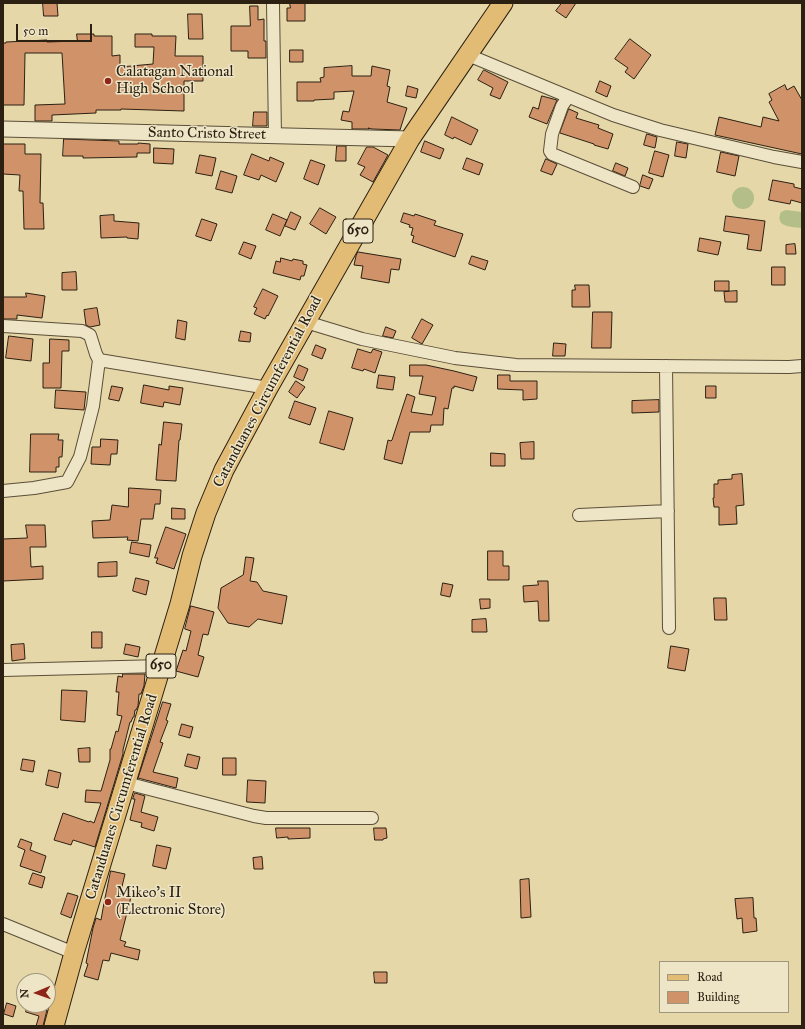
<!DOCTYPE html>
<style>
body{margin:0}
#map{position:relative;width:805px;height:1029px;overflow:hidden;background:#e5d7a8;font-family:"IM FELL Great Primer",serif}
canvas{display:block}
.frame{position:absolute;inset:0;border:4px solid #2c2013;pointer-events:none}
.legend{position:absolute;left:659px;top:961px;width:130px;height:52px;box-sizing:border-box;background:#eee5c6;border:1px solid #a0967e;margin:0;padding:5px 7px;list-style:none;font-size:12px;color:#2c2013}
.legend li{display:flex;align-items:center;gap:8px;height:20px}
.legend b{width:20px;border:1px solid #a0967e}
.north{position:absolute;left:16px;top:973px;width:40px;height:40px;box-sizing:border-box;background:#eee5c6;border:1px solid #a0967e;border-radius:50%;rotate:268deg;font-size:11px;font-weight:700;line-height:16px;text-align:center;color:#2c2013}
.north::after{content:'';display:block;margin:auto;width:14px;height:18px;background:#8f2418;clip-path:polygon(50% 0,100% 100%,50% 72%,0 100%)}
.scale{position:absolute;left:16px;top:24px;width:76px;height:18px;box-sizing:border-box;border:2px solid #2c2013;border-top:0;padding-left:5px;font-size:12px;line-height:14px;white-space:nowrap;color:#2c2013;-webkit-text-stroke:3px #eee5c6;paint-order:stroke}
</style>
<div id="map">
<canvas width="805" height="1029"></canvas>
<div class="frame"></div>
<ul class="legend">
<li><b style="height:5px;background:#e2bc74"></b>Road</li>
<li><b style="height:11px;background:#cf9269"></b>Building</li>
</ul>
<div class="north">N</div>
<div class="scale">50 m</div>
</div>
<script>
const ctx = document.querySelector('canvas').getContext('2d');
ctx.lineJoin = 'round';
function fillPath(path, color) {
  ctx.fillStyle = color;
  ctx.fill(path, 'evenodd');
}
function strokePath(path, color, width, dash) {
  ctx.strokeStyle = color;
  ctx.lineWidth = width;
  ctx.lineCap = dash ? 'butt' : 'round';
  ctx.setLineDash(dash || []);
  ctx.stroke(path);
}
function label(font, color, halo, rows, align = 'center') {
  ctx.font = font + ' "IM FELL Great Primer",serif';
  ctx.lineWidth = 3;
  ctx.setLineDash([]);
  ctx.textBaseline = 'middle';
  ctx.strokeStyle = halo;
  ctx.fillStyle = color;
  for (const [text, x, y, turn = 0] of rows) {
    ctx.save();
    ctx.translate(x, y);
    ctx.rotate((+turn || 0) * Math.PI / 180);
    ctx.textAlign = isNaN(turn) ? turn : align;
    if (halo) ctx.strokeText(text, 0, 0);
    ctx.fillText(text, 0, 0);
    ctx.restore();
  }
}
const green = new Path2D(`
 M732 198a11 11 0 1 1 22 0a11 11 0 1 1-22 0Z
 M786 210 802 212V228C792 227 774 227 781 212Z`);
const building = new Path2D(`
 M43 3H57L58 16H44Z
 M290 3H305V21H287V8H290Z
 M562 3H576L566 18 556 11Z
 M250 6H258V20L264 19V41H266V58H248V51H231V26H250Z
 M188 14H202L203 39H189Z
 M77 34H94V36H112V56L120 55V67L153 64 154 47H135V34H152V36H176L175 56H203V81H184V111L121 109V110H96V113L52 115V121H35V105L65 104 62 53H25L24 105H3V43H6V42L47 40V42L77 41Z
 M630 39 651 55 634 79 625 72 628 68 615 59Z
 M290 50H303V62H290Z
 M352 66V76H371L372 66 390 70 387 86 390 87 387 102 407 108 400 130 372 129 368 128 369 129H352V122L341 120 343 111 349 112 354 91 334 92V99L314 100V101H297V82H321L320 78 324 77V68Z
 M484 70 508 82 500 99 490 95 493 88 478 80Z
 M600 81 611 86 607 97 596 92Z
 M785 85 787 90 794 86 802 100V154L715 135 719 117 761 127 763 117 779 121 769 102 772 100 769 94Z
 M408 86 418 89 416 98 406 96Z
 M542 96 557 100 547 124 529 117 533 107 538 109Z
 M569 109 578 113 576 118 599 125 598 128 613 134 608 149 594 145V144L560 133Z
 M254 112H267V126H253Z
 M452 117 478 130 471 145 454 137 453 139 445 135Z
 M647 134 657 137 655 148 644 145Z
 M64 139 119 141V144H138V143L150 144V153H137V157L83 158V156H63Z
 M425 141 444 149 440 159 421 152Z
 M677 142 688 144 686 158 675 156Z
 M3 144H25V154H41L40 203H43L44 229H24L23 191H19L20 175 3 174Z
 M337 146H346V161H336Z
 M367 147H373L388 155 373 182 360 175 365 167 358 164Z
 M154 148 174 149 173 164 154 163Z
 M655 151 669 155 663 177 649 173Z
 M721 152 739 156 735 176 717 172Z
 M252 154 269 161 270 157 284 163 276 182 261 175 259 180 244 175Z
 M200 155 216 158 212 176 196 173Z
 M467 158 483 164 479 175 463 169Z
 M546 159 557 164 552 175 541 171Z
 M311 160 325 165 318 185 304 179Z
 M616 163 628 168 625 176 613 171Z
 M221 171 237 176 232 193 216 189Z
 M643 175 653 179 649 189 640 186Z
 M773 180 794 184V187L802 189V203L791 200 790 204 769 200Z
 M320 208 336 217 326 234 310 224Z
 M291 212 301 217 295 230 285 226Z
 M404 213 414 216 415 214 436 221 434 225 463 234 455 257 412 242 414 236 411 235 413 228 409 227 410 225 401 222Z
 M273 214 287 220 280 236 266 230Z
 M114 215V221L139 223 138 239 127 238V237L101 238 100 216Z
 M726 216 765 221 761 251 747 249 749 235 724 231Z
 M202 219 217 224 211 241 196 236Z
 M700 238 721 242 718 255 698 251Z
 M244 242 256 246 251 259 239 254Z
 M795 244 796 254H786V245Z
 M358 252 401 259 399 270 391 269 389 283 361 278 363 266 354 265 356 256Z
 M472 256 488 261 485 270 469 264Z
 M281 258 292 261 293 259 303 261V264L307 265 304 276H301L300 280 273 273 276 261 280 262Z
 M772 267H785V285H772Z
 M76 272 77 290H62V273Z
 M715 281H729V291H715Z
 M575 285H589L590 307H572V290H575Z
 M263 289 278 296 268 316 267 315 265 319 254 314 257 308 254 307Z
 M737 291V302H725L724 292Z
 M26 293 45 296 42 318 17 315V319H3V297H26Z
 M97 308 100 325 90 327 86 325 84 310Z
 M593 312H612L611 348H592Z
 M422 319 433 325 422 344 412 338Z
 M178 320 187 322 185 340 176 338Z
 M386 327 396 331 393 338 383 336Z
 M241 331 251 333 250 342 239 341Z
 M9 336 33 339 31 361 6 358Z
 M50 339 69 340V351H62L61 388H43V363H49Z
 M554 343 566 344 565 356H553Z
 M316 345 326 349 322 359 312 355Z
 M358 349 371 353 373 349 382 352 375 373 364 369 363 371 352 368Z
 M299 365 308 369 303 381 294 377Z
 M410 365H426L454 371 477 377 473 391 454 386V388H452L448 409 444 408 443 425H431L430 432H410L402 464 384 459 388 440 391 441 392 440 407 394 415 397 411 412 432 415 436 397 419 394 423 376H410Z
 M379 375 395 377 393 390 377 388Z
 M498 375H510V381H537V399L523 400V390L498 389Z
 M296 381 305 387 297 398 289 392Z
 M144 385 169 390V386L183 388 180 405 164 402 163 407 141 403Z
 M112 386 123 388 119 401 109 399Z
 M706 386H716V398H706Z
 M56 390 86 392 84 410 55 408Z
 M659 400V412L632 413V401Z
 M295 401 316 408 310 425 289 418Z
 M329 411 353 418 344 450 320 443Z
 M164 422 182 424 180 440H179L176 481 156 480 159 444 161 445Z
 M31 434H59L58 440H63L62 457H59V467H56V472H30Z
 M101 439 118 440 117 454H111L110 465 91 464 92 447H100Z
 M534 442V459H521L520 443Z
 M491 453 505 454V466H491Z
 M742 474 744 505 736 506 737 524 719 525V507H714L713 498H714V484H718V480L732 479V475Z
 M129 488 161 490 160 504H155L153 519H141L138 541 127 540 128 537 93 538 92 521 110 520 112 505 128 507Z
 M172 508 185 509V519H172Z
 M26 525H45L46 547H30L31 567 43 566V579L3 581V539L27 538Z
 M166 527 186 534 174 569 156 563 158 558H155Z
 M132 542 151 545 149 557 130 553Z
 M488 551H503V566H509V580H488Z
 M246 557 254 558 250 581 257 582 263 591 287 596 282 624 258 619 249 627 228 623 218 608 221 588 243 575Z
 M117 562V576L98 577V563Z
 M136 578 149 581 146 595 133 591Z
 M538 581H548L549 621H539L538 601 524 602 523 586 538 585Z
 M443 583 453 585 450 597 441 595Z
 M714 598H726L727 620H715Z
 M480 599H490V608L481 609Z
 M191 606 214 612 208 635 203 634 198 655 204 657 198 677 176 671 183 650 186 651 191 631 185 629Z
 M486 619 487 632H472V620Z
 M92 632H102V648H92Z
 M24 644 25 659 12 661 11 645Z
 M126 644 140 647 138 657 124 654Z
 M671 646 689 649 685 671 668 668Z
 M123 674H145L144 686 141 694H139L138 706 136 710H135L134 717H133L131 722H130L123 750V754L95 847 73 840 71 845 54 840 63 813 89 822 90 821 94 823 101 803 85 802 86 790 101 791 110 760V749H111L116 731 118 732 122 716 117 715 119 692H116L118 676 122 677Z
 M62 690 87 691 85 722 61 720Z
 M163 702 171 704 166 720 168 721 160 742 163 743 153 772 178 778 176 788 138 778 151 738Z
 M182 724 193 727 190 738 179 735Z
 M90 748V762H79L78 749Z
 M188 754 200 757 197 769 185 766Z
 M223 758H236V775H223Z
 M23 759 35 761 33 772 21 770Z
 M49 770 61 773 58 788 46 785Z
 M248 780 266 781 265 803 247 802Z
 M135 793 145 796 141 812 158 817 154 831 141 827 142 823 130 820 135 799H133Z
 M276 828H310V838L288 839V837L277 838Z
 M374 828H386L387 838 383 839V840H375Z
 M21 839 32 843 30 850 46 856 41 873 20 866 25 850 18 847Z
 M157 845 171 848 166 869 153 866Z
 M262 857 263 869H254L253 858Z
 M111 871 125 874 120 895 131 897 120 940 126 942 124 946 140 950 138 960 111 953 109 961 103 960 98 980 84 976 88 964 86 963 93 928 96 918 101 920 104 903Z
 M33 873 45 877 42 888 29 884Z
 M529 879 531 917 521 918 520 880Z
 M68 893 78 896 71 918 61 914Z
 M753 898 754 918H756L757 931 743 933 742 918 737 919 735 899Z
 M374 972H387V983H375Z
 M7 1003 16 1006 13 1017 4 1014Z
 M28 1005 47 1010 43 1026H36L39 1016 26 1012Z`);
const minor = new Path2D(`
 M273 3 275 136
 M468 55 613 115 660 130 774 157 802 162
 M568 97 562 106 552 134 550 151 552 154 633 187
 M306 322 362 339 455 358 516 365 789 367 802 366
 M3 326 82 331 90 335 96 354 99 360 93 406 80 457 67 482 34 488 3 491
 M99 360 268 388
 M666 366 669 628
 M579 515 668 511
 M3 670 161 666
 M126 783 254 816 266 818H372
 M3 924 74 953`);
const tertiary = new Path2D(`
 M3 129 410 139`);
const primary = new Path2D(`
 M54 1026 74 953 180 604 192 556 206 513 224 470 268 388 410 139 503 3`);
const markers = [
 [108,81,4,"#8f2418"],
 [108,902,4,"#8f2418"]
];
const shields = [
 [358,231,30],
 [161,666,30]
];
const shieldNames = [
 ["650",358,231],
 ["650",161,666]
];
const poiNames = [
 ["Calatagan National",116,72],
 ["High School",116,89],
 ["Mikeo's II",116,893],
 ["(Electronic Store)",116,910]
];
const streetNames = [
 ["Santo Cristo Street",207,134,1],
 ["Catanduanes Circumferential Road",268,392,-62],
 ["Catanduanes Circumferential Road",122,797,-73]
];
fillPath(green, '#b4be88');
fillPath(building, '#cf9269');
strokePath(building, '#2c2013', 1);
strokePath(minor, '#5a4e38', 14);
strokePath(tertiary, '#5a4e38', 17);
strokePath(primary, '#2c2013', 21);
strokePath(minor, '#eee5c6', 12);
strokePath(tertiary, '#eee5c6', 15);
strokePath(primary, '#e2bc74', 19);
for (const [x, y, r, color] of markers) {
  const dot = new Path2D();
  dot.arc(x, y, r, 0, 2 * Math.PI);
  ctx.fillStyle = color;
  ctx.fill(dot);
  strokePath(dot, '#eee5c6', 1.5);
}
for (const [x, y, w] of shields) {
  const box = new Path2D();
  box.roundRect(x - w / 2, y - 12, w, 24, 3);
  ctx.fillStyle = '#eee5c6';
  ctx.fill(box);
  strokePath(box, '#2c2013', 1);
}
label('bold 14px', '#2c2013', null, shieldNames);
label('15px', '#2c2013', '#eee5c6', poiNames, 'left');
label('15px', '#2c2013', '#eee5c6', streetNames);
</script>
